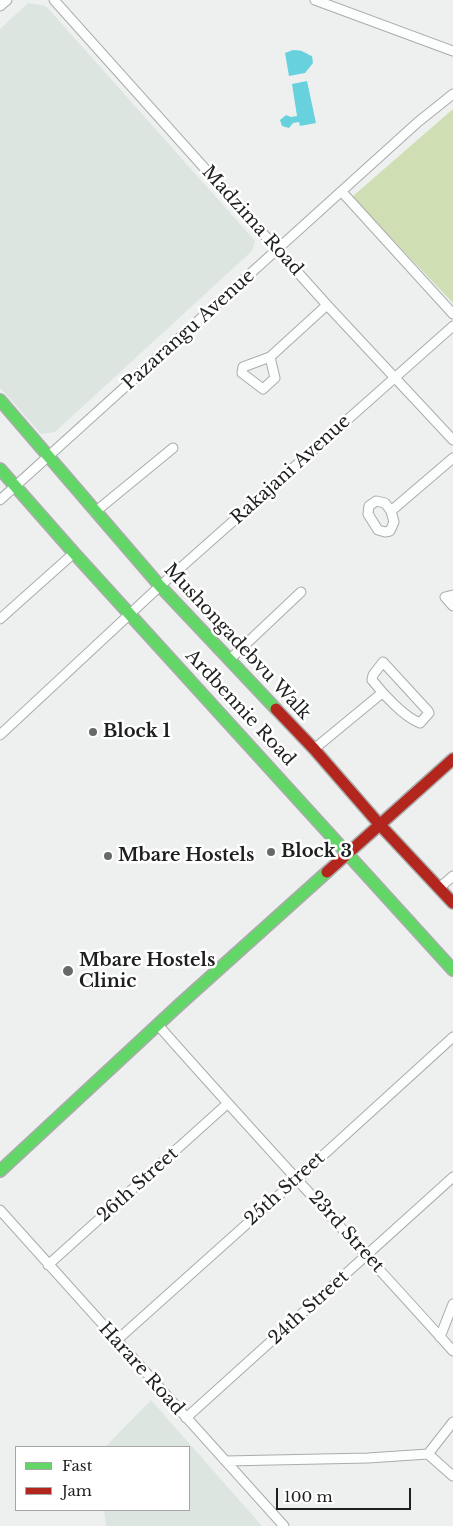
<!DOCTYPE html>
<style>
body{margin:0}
#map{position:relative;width:453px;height:1526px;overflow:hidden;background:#eef0ef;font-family:"Libre Baskerville",serif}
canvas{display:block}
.legend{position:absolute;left:15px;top:1446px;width:175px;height:65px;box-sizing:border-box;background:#fff;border:1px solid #a5a5a5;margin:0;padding:6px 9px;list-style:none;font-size:15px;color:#1e1f1f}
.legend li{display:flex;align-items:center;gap:10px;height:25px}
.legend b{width:25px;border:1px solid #a5a5a5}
.scale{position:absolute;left:276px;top:1488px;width:135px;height:22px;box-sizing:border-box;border:2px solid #1e1f1f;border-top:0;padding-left:6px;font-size:15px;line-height:18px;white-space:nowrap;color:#1e1f1f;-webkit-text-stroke:4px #fff;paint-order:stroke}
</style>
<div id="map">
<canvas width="453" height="1526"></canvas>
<ul class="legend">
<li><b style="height:6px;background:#63d668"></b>Fast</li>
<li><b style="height:6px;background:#b3261e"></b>Jam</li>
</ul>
<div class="scale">100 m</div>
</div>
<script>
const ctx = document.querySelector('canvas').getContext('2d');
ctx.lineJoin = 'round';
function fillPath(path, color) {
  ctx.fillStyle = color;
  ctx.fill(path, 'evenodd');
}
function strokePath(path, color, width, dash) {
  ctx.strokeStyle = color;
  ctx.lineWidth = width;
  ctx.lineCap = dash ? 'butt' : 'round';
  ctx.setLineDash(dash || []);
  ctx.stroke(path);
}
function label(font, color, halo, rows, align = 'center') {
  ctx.font = font + ' "Libre Baskerville",serif';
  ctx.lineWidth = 5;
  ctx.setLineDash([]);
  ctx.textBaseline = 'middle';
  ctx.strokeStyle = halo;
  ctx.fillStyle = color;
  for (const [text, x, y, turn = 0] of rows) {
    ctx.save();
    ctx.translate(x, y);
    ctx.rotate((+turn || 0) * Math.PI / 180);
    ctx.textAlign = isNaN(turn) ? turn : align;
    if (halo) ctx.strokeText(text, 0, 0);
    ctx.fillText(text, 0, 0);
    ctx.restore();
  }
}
const built = new Path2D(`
 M28 3 46 6 255 241 252 251 55 432 41 434 0 388V29Z
 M151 1400 262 1526H106L104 1510H189V1447H105Z`);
const green = new Path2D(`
 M453 109V303L352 197Z`);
const water = new Path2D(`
 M293 50C304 50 304 53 312 56L313 63 305 73 289 76 285 53Z
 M307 81 316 123 300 126 299 122 293 123 289 128 282 126 280 120 286 115 291 117 297 116 292 84Z`);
const street = new Path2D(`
 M54 0 327 305 453 440
 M315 0 453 51
 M0 6 7 0
 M342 192 453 314
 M270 357 275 378 263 389 242 373 243 367 270 357 327 305
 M0 500 418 122 453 94
 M376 501 385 503 391 511 394 522 390 531 385 532 378 530 368 514 369 506Z
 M391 511 453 458
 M95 512 173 448
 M453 595 445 597 453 606
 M0 619 74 553
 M229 660 301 592
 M383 662 428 711 429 713 420 723C404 717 383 694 372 680L373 675Z
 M0 735 160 586 453 326
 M314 749 382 693
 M439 888 453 876
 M158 1025C255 1135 355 1242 453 1351
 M0 1210 284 1526
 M48 1265 227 1104
 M440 1337 453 1304
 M116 1341 297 1179 453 1037
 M186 1418 453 1177
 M428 1454 453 1422
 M428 1454 453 1476
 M226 1461 368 1458 428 1454`);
const fast = new Path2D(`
 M0 400 160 586 276 709
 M0 469 74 553 453 970
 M0 1171 179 1005 327 872`);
const jam = new Path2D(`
 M276 709 314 749 380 825 453 903
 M327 872 453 759`);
const markers = [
 [93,732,5,"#676868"],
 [271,852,5,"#676868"],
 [108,856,5,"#676868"],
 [68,971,6,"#676868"]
];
const streetNames = [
 ["Madzima Road",252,221,48],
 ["Pazarangu Avenue",189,330,-42],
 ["Rakajani Avenue",291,470,-42],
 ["Mushongadebvu Walk",237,642,47],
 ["Ardbennie Road",240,708,47],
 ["26th Street",138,1185,-42],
 ["25th Street",285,1189,-42],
 ["23rd Street",346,1232,48],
 ["24th Street",309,1308,-42],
 ["Harare Road",141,1369,48]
];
const poiNames = [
 ["Block 1",103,732],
 ["Block 3",281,852],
 ["Mbare Hostels",118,856],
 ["Mbare Hostels",79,961],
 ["Clinic",79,982]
];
fillPath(built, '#dde5e1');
fillPath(green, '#cfdeb3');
fillPath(water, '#68d1de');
strokePath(street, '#aaabab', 11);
strokePath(fast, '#aaabab', 14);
strokePath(jam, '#aaabab', 14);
strokePath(street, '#fcfdfd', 9);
strokePath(fast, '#63d668', 11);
strokePath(jam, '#b3261e', 11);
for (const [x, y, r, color] of markers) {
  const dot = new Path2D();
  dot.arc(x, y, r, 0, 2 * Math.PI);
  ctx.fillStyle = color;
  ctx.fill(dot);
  strokePath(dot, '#fff', 2);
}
label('18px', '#1e1f1f', '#fff', streetNames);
label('bold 18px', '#1e1f1f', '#fff', poiNames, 'left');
</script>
